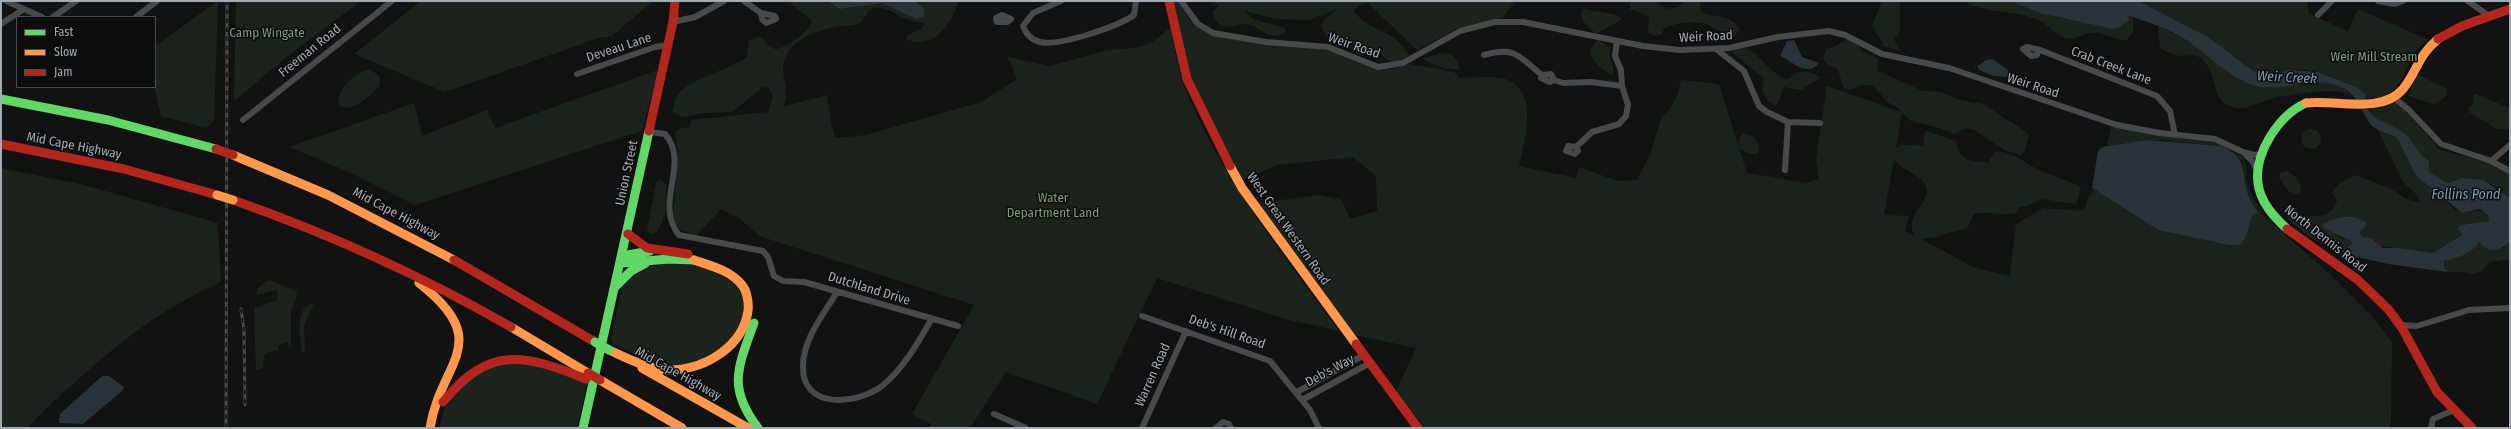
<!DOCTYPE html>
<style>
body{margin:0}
#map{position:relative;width:2511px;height:429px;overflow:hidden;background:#121213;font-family:"Fira Sans Condensed",sans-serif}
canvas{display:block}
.frame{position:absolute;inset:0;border:2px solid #a4abb3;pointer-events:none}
.legend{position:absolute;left:16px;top:16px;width:140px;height:72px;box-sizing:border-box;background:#0d0d0e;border:1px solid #494c50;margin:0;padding:5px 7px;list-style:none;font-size:12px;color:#a4abb3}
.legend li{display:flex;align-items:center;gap:8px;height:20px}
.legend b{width:20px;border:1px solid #494c50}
</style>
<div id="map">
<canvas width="2511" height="429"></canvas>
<div class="frame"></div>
<ul class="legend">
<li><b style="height:5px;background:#63d668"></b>Fast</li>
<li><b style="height:5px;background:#ff974d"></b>Slow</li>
<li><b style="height:5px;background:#b3261e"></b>Jam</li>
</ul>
</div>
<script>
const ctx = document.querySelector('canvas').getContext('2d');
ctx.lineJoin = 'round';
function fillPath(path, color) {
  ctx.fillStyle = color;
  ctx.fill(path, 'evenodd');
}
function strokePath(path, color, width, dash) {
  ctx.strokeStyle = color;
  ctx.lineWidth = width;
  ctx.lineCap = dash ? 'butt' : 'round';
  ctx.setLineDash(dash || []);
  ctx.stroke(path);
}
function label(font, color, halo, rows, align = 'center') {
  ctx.font = font + ' "Fira Sans Condensed",sans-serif';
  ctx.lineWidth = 3;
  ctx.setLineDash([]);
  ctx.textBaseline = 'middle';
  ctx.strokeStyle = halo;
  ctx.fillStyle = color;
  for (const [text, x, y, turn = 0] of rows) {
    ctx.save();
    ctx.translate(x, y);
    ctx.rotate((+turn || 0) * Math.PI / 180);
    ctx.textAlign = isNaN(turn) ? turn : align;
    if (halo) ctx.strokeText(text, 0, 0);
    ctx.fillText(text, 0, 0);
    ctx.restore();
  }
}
const green = new Path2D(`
 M218 1 214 121 206 128 161 116 154 87 155 46Z
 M236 1H361L284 59 234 101Z
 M421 1H653L612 36 599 38 445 92 354 54Z
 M788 1H827L840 9 882 3 913 18 924 8 919 4 907 1 958 2C953 23 932 52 907 39L906 36 921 29 925 24C918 21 910 21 904 18 895 14 888 7 877 8 864 8 867 21 857 24 852 26 847 25 842 26 823 29 797 36 787 54 776 72 793 90 783 107L827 95 832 127 836 138 866 135 971 105 981 102 1017 79 1008 57 1050 66 1104 51 1140 47 1154 41 1171 27C1174 45 1177 65 1183 83 1218 175 1282 252 1339 331L1285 319 1157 278 1097 404 1006 372 970 428H928L931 424 912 414 974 305 759 236 739 218 721 209 697 235 680 230 673 218 678 153 675 132 681 128 690 127 691 120 768 112 773 96 769 88 763 87 732 112 705 113 682 117 672 112C674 106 674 100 678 94 690 79 729 70 747 57L749 40 758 37 762 38C765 41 770 48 775 49 783 50 812 30 812 21Z
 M1173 1H1178L1189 19 1208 33 1332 51 1377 70 1394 69 1409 64 1454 72 1460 78C1475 78 1499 74 1512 82 1538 98 1524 142 1519 166L1576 178 1579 167 1617 181 1637 180 1650 155 1662 116 1669 110 1677 96 1681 80 1719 84 1738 145 1742 133C1753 133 1764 144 1757 154L1748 153 1739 148 1747 173 1806 183 1819 179 1816 159 1827 86 1901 112C1899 106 1893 106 1889 103 1880 97 1877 83 1864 85 1859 85 1854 89 1849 90L1843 87 1838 69 1826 63 1823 59 1826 49C1837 48 1842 39 1852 39L1863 52 1877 58 1878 71 1882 73 1923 91 1941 92 1960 100 1983 104 2029 134 2025 151 2021 155 2006 151 1974 130 1966 129 1954 134 1940 128 1911 121 1902 113 1896 148 1901 145 1923 146 1925 131H1927L1956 141 1959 153 1968 160 1988 163 1995 152C2013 150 2026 165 2041 171 2054 177 2068 180 2081 187L2076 204 2042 199 2025 207H2020L2016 213C2002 217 1988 210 1974 214L1967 229 1943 234 1938 237 1921 239 1975 268 2010 276 2016 224 2043 208 2084 211 2088 197 2094 190 2158 230 2228 245H2241L2246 237 2252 216 2257 213 2247 190 2243 162 2231 150 2221 146 2161 140H2146L2107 146 2111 126 2183 139 2217 142 2242 157 2246 165V179L2252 197 2267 219 2330 274 2373 317 2392 342 2391 428H1425L1396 391 1416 348 1354 335 1257 203 1320 195 1342 200 1350 219 1377 211 1376 176 1353 157 1278 165 1242 179 1194 87 1187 65ZM1894 159C1901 171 1921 173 1926 187 1931 203 1904 214 1914 235L1905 231 1909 216 1884 215Z
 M1220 1H1345L1344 3 1347 1H1515L1503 18 1460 27 1417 50 1368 3 1359 5 1354 11C1364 26 1380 28 1394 38 1401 43 1405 51 1412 57L1395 64 1379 54 1361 56 1353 51 1349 42C1334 39 1329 42 1321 27L1324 20 1339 8 1310 20 1277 19 1244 11 1253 19 1285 28V33C1267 42 1259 24 1245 24 1238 24 1230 28 1223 26 1216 24 1214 17 1213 11L1220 5 1212 3Z
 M1630 1H1654L1668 9 1678 7 1686 1H1699L1702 13C1715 17 1733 15 1740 30L1734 36C1724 34 1719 31 1710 26 1697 19 1677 23 1664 28L1662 34C1656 37 1653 37 1648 32L1649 16 1630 9Z
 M1882 1H1900V32L1894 39 1900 51 1884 46 1872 25Z
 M1964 1H2011L2039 13 2113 29 2118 28 2130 17 2133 19V32L2127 40H2123C2113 38 2102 33 2093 33 2083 32 2077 41 2066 38 2054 35 2049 24 2038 20 2014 9 1988 15 1964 1Z
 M2139 1H2307L2309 14 2348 31 2358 9 2429 40C2399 58 2411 101 2365 98V94L2356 87 2318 72 2299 69 2278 73 2253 71 2208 37Z
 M1583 8C1596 14 1613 10 1623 19L1596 34 1583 21 1581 14Z
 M2158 26C2171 32 2184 38 2196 47 2217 61 2234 81 2260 86 2280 89 2339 72 2350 95 2338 86 2286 95 2270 99 2259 102 2250 109 2238 108 2211 106 2218 78 2205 62 2198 54 2192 55 2183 56 2175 56 2167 52 2160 48Z
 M1598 39 1610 48C1608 62 1616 68 1613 76L1599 67 1589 54 1591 48Z
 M1739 48C1759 47 1769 76 1788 79 1796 71 1812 69 1820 78L1801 90 1784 87 1777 105 1769 103 1762 90 1764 79 1732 52Z
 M1439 54C1452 52 1456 58 1460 69 1454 71 1426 65 1424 58Z
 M370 69 380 77V86C369 95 357 111 341 107 331 91 357 72 370 69Z
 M658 70 642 131 415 205 349 172 289 147 414 103 422 136 487 110 495 128Z
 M2417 74 2443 87 2447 90 2446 97 2433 104 2408 96Z
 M2475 94 2510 108V129H2497L2469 112 2468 108 2474 103 2473 97Z
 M2396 100 2440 150 2486 162 2510 174V198L2492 184 2462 178 2448 183 2429 172 2430 164 2419 155 2411 140 2379 120 2369 112 2366 105Z
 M2301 139a10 10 0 1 1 20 0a10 10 0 1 1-20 0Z
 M2378 130 2397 138 2416 176 2456 210C2467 216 2475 207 2487 212L2489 221 2461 225 2462 235 2433 253 2380 246 2376 241 2363 237 2359 232 2361 228 2348 215 2323 224 2339 237 2351 241 2352 256C2328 249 2305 236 2287 218V214C2304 217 2331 221 2337 201L2332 192 2339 184 2356 175 2389 188 2408 200 2420 202 2417 195 2403 182Z
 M1 168 84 185 218 223 221 282C147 314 83 372 27 428H1Z
 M2287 171C2297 176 2300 181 2301 192L2296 195 2288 191 2279 177 2281 172Z
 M660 179 666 184 665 214 658 231 650 234 647 230 656 183Z
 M2479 242 2503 248 2510 242V259L2490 262 2482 271 2471 275 2463 272H2448L2444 267V261L2455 258Z
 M677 263C711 267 723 269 746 297L743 326 721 351 685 366 652 363 613 343 611 339 622 286C633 266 657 264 677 263Z
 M268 281H273L297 292 296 300 291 311V343L289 347 288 342 279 345V349C260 355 265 354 263 368L256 370 254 308 278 300 277 290 256 295 258 287Z
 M314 303 304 326 305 351 302 353C300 339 294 305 314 303Z
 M527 362 587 383 577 428H440C442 400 467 369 496 364 506 362 517 362 527 362Z`);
const water = new Path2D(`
 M827 1H914L924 8V17L916 19 882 3 840 9Z
 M2011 1H2139L2208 37 2253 71 2278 73 2290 70 2318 72 2356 87 2365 94C2364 122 2388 120 2405 134 2416 143 2414 151 2429 161V172L2448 183 2462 178 2483 180 2510 198V242C2504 247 2495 253 2486 248 2484 247 2482 244 2479 242 2472 254 2457 258 2444 261V267L2448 272 2388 264 2352 256V251L2347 247 2352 244 2351 241 2323 228V224C2341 216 2348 213 2366 222L2365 227 2359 232 2363 237 2371 238 2383 248H2398L2433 253 2462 235 2458 228 2461 225 2489 221 2488 215 2481 209 2462 213 2416 176 2397 138C2390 134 2378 131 2372 126 2362 114 2358 95 2343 88 2313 72 2277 97 2247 83 2228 74 2213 60 2197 48 2178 32 2152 23 2129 16L2128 21 2118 28 2113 29 2039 13Z
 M1794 40 1802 57 1819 63C1807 78 1794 62 1780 56L1787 41Z
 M1993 59 2008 70 2009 77 1993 76 1979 70 1977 66 1986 60Z
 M2146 140 2221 146C2246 157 2242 167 2247 191 2249 199 2254 206 2258 213L2252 216 2246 237 2241 245H2228L2158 230 2092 188 2098 151 2102 147Z
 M102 376H109L124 387 122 391 83 424 59 423 60 414Z`);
const street = new Path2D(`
 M6 1 42 17
 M744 1 761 13
 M1061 1 1033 13 1023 26C1026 34 1031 40 1040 42 1058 47 1119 26 1134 15L1136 1
 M1181 1 1198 24 1213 33 1266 42 1328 47 1378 67 1403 63 1460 31 1495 22H1523L1643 46 1680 50 1729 48 1778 37 1829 31 1845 35 1882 54 1949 68 2117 125 2160 133 2215 139 2243 152 2254 155 2264 154
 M2378 1 2395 4 2403 1
 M2468 1 2489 16
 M761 13 775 16 776 19 766 23 762 19Z
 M1002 15 1011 19 1007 22H997L996 18Z
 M2318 15 2332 1
 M53 17 76 1
 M136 17 157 1
 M673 22 695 17 724 1
 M1 24 24 9
 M1716 49 1744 71 1759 106 1767 112 1788 122 1820 123
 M2038 51 2037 55 2031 56 2023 49 2027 47 2040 50 2157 96 2170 111 2175 135
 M1484 55C1516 46 1518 56 1542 75
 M577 74 655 47 668 45
 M1551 74 1554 80 1550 82 1541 78 1542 75Z
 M1554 80 1563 83 1591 82 1622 86
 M2393 97 2408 109 2441 144 2491 161
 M243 120 392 1
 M650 132 665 134C691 164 653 203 679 235L763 251 768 257 774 276 783 281 804 282 958 326
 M2510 145 2491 161 2510 171
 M1568 146 1576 147 1578 151 1575 154 1566 151Z
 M1576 147 1592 132 1619 124 1626 116 1628 105 1622 86 1621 70 1615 56 1617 41
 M2244 153 2253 162 2258 173
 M1785 170 1788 122
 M837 292C824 314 803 339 803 366 802 410 856 405 882 386 903 369 918 343 931 320
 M1142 316 1270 361 1310 410 1319 428
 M2400 325 2417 326 2469 310 2510 308
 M1297 392 1364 355
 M1302 400 1370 363
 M994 414 1026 428
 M1142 428 1186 331
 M1216 428 1223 422 1229 424 1231 428
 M2431 428 2433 419 2454 410`);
const fast = new Path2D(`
 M1 99 108 120 216 149
 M2287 229C2274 217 2260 202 2258 183 2254 153 2279 115 2306 103
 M622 256 650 251
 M621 263 669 259 694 260
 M616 286 631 271 646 263
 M754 323C738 367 727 388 758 428
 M583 428 649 131`);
const slow = new Path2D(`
 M2306 103C2335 99 2381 115 2403 89 2418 70 2417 57 2438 39
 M233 155 328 195 454 260
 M1230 166 1242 188 1356 344
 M419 283C496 343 440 362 430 428
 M511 327 588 373
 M609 350C629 359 651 371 673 370 707 368 743 346 748 311 749 303 747 291 742 285 730 270 711 266 694 260
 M642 368 748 428
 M600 380 682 428`);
const jam = new Path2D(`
 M1169 1 1187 79 1230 166
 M2438 39 2462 26 2510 9
 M649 131 673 22 675 1
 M1 144 124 169 217 195
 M233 200C330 234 422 276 511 327
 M2287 229 2358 280 2389 310 2402 328 2437 392 2472 428
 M628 234 647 248 688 254
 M454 260 595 342
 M1356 344 1418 428
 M443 402C489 345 524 354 586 379`);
const rail = new Path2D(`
 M241 309 244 330 245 405
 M226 428 227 1`);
const fastBridge = new Path2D(`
 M595 342 609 350`);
const slowBridge = new Path2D(`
 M217 195 233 200`);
const jamBridge = new Path2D(`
 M216 149 233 155
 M588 373 600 380`);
const parkNames = [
 ["Camp Wingate",267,33],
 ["Weir Mill Stream",2374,57],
 ["Water",1053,198],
 ["Department Land",1053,213]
];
const streetNames = [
 ["Weir Road",1706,37,-3],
 ["Weir Road",1354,46,19],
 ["Deveau Lane",619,48,-18],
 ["Freeman Road",310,51,-39],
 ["Crab Creek Lane",2111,66,21],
 ["Weir Road",2033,86,18],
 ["Mid Cape Highway",74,146,11],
 ["Union Street",627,173,-78],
 ["Mid Cape Highway",396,214,28],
 ["West Great Western Road",1288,229,55],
 ["North Dennis Road",2325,239,38],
 ["Dutchland Drive",869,289,17],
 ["Deb's Hill Road",1227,332,19],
 ["Deb's Way",1330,371,-28],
 ["Mid Cape Highway",678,374,29],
 ["Warren Road",1153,375,-66]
];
const waterNames = [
 ["Weir Creek",2287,78,3],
 ["Follins Pond",2466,195]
];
fillPath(green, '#1c231d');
fillPath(water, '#2a3337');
strokePath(street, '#47494b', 6);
strokePath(fast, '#63d668', 9);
strokePath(slow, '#ff974d', 9);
strokePath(jam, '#b3261e', 9);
strokePath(rail, '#47494b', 3);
strokePath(rail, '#0d0d0e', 1.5, [4.5]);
strokePath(fastBridge, '#63d668', 9);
strokePath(slowBridge, '#ff974d', 9);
strokePath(jamBridge, '#b3261e', 9);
label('13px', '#7f9c7d', '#0d0d0e', parkNames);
label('13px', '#a4abb3', '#0d0d0e', streetNames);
label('italic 14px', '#7d9cac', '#0d0d0e', waterNames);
</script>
